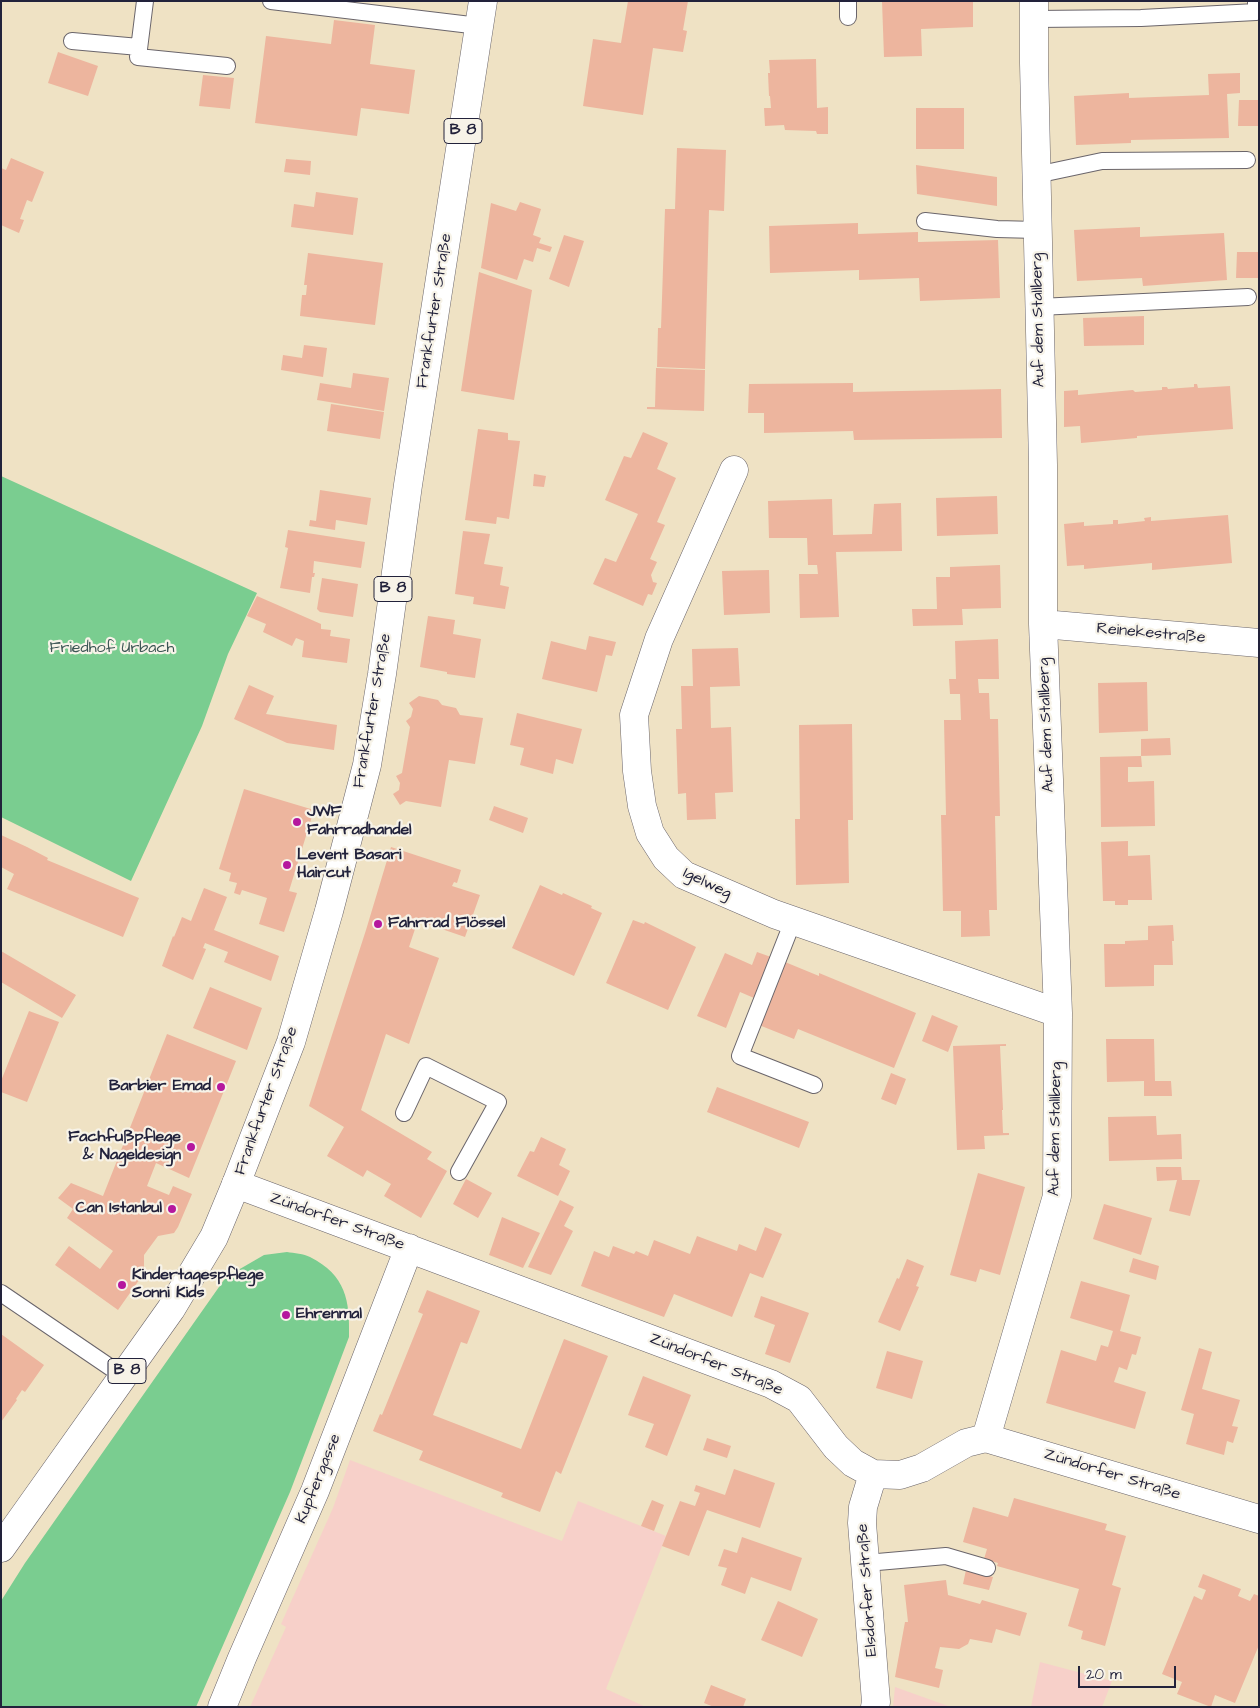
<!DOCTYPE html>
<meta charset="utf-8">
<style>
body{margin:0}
#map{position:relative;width:1260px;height:1708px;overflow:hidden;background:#efe2c4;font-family:"Architects Daughter",sans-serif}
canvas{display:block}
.frame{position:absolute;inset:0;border:2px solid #22223b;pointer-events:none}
.scale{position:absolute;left:1078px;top:1666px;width:98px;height:22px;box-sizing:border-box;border:2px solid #22223b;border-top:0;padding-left:6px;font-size:15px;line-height:18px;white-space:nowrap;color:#22223b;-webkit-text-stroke:4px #f7f3e8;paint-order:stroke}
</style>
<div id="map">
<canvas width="1260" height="1708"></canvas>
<div class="frame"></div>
<div class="scale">20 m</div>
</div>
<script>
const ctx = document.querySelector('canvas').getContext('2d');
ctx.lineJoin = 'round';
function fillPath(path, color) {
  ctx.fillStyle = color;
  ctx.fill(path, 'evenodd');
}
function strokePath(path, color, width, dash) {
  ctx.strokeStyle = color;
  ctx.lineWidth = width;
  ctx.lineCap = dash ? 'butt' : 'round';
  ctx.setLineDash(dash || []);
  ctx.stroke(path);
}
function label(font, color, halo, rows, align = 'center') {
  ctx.font = font + ' "Architects Daughter",sans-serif';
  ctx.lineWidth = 4.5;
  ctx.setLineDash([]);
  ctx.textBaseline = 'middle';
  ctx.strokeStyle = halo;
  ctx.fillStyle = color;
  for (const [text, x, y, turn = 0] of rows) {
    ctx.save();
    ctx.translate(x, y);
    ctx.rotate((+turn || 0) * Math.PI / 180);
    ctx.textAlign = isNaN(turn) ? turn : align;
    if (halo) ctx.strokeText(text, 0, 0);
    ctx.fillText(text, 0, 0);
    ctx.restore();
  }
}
const built = new Path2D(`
 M350 1460 562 1541 578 1501 666 1536 606 1689 646 1707H250L286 1627 281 1624 333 1508Z
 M1040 1662 1112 1681 1102 1707H1031Z
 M895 1687 951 1707H893Z`);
const green = new Path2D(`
 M1 476 257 593 228 654 202 726 131 881 1 817Z
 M287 1252C294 1253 304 1254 310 1257 346 1275 350 1301 349 1337L290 1492 196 1707H1V1601L25 1563 226 1277 264 1255Z`);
const building = new Path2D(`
 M628 1H688L683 30 687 31 683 52 653 48 643 115 583 106 593 39 621 43Z
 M882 1H973V27L921 29 922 56 884 57Z
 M334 20 375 25 370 64 415 70 409 114 361 108 357 136 255 123 266 36 331 44Z
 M58 52 98 66 88 96 48 83Z
 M816 59 817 108 828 107V134H817L816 131 785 130 784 125 765 126 764 108H771L770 96H769L768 73H770L769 60Z
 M1240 73V93L1227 94 1229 138 1131 140V143L1076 145 1074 96 1129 93V98L1209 95 1208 74Z
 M203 75 234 78 230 109 199 106Z
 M1239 100H1259V126H1238Z
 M916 108H964V149H916Z
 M677 148 726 150 724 211 709 210 705 369 657 367 658 328H661L665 209H675Z
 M11 158 44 172 32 202 27 200 20 219 24 220 19 233 1 225V168L6 170Z
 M286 159 311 161 310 175 284 172Z
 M916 165 997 177V206L917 194Z
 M316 192 358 198 353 235 291 227 294 204 314 207Z
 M520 202 541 209 533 235 541 238 539 243 552 247 550 252 537 248 533 262 524 259 517 280 481 268 491 203 516 211Z
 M858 223V234L918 232V242L998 240 1000 298 920 301 919 278 859 280V270L770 273 769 226Z
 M1140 227V237L1224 233 1227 280 1143 286 1142 278 1077 281 1074 230Z
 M564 235 584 241 569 287 549 279Z
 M1237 252H1259V278H1236Z
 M308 253 383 263 375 325 300 316 302 295H306L307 285H304Z
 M479 272 532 290 514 400 461 391Z
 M1144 316V345L1084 346 1083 318Z
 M304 345 327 348 323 377 281 370 283 355 302 358Z
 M656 368 705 370 704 411 647 409V407H655Z
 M353 373 389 378 384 411 317 400 320 383 351 388Z
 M853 383V392L1001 389 1002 438 854 440 853 431 764 433V413H748L749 384Z
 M1194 384H1197L1198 388 1230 386 1233 429 1137 436V438L1081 443 1080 426 1064 427V391L1078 390V395L1133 390 1135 392 1162 390V387H1167L1168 389 1194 387Z
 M331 404 384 412 380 439 327 431Z
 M478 429 508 433V440L520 441 509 519 497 517 496 524 465 520Z
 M643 432 668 443 657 469 676 478 657 522 665 525 650 559 657 562 651 575 653 582 657 583 652 595 648 594 643 606 593 584 605 558 616 562 638 514 605 500 624 456 631 458Z
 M534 474 546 476 544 487 533 486Z
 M320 490 371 498 367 525 336 520 335 530 309 526 310 520 316 521Z
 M997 496 998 534 937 536 936 498Z
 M832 499 833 535 872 534 874 504 901 503 902 551 836 552 839 617 800 618 799 574H818L817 565H808L807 538H769L768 501Z
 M1228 515 1232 563 1152 570V563L1084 569V565L1067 566 1064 524 1084 522V526L1113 524V520H1118V524L1145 521 1144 518 1151 517V521Z
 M288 530 365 542 361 568 314 561 313 573H315L314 577H312L310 593 280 588 288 548 285 547Z
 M463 531 490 534 484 564 503 567 500 585 509 587 505 609 473 604 474 597 455 594Z
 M1000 565 1001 608 962 609 963 625 913 626 912 609H937L936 577H950V567Z
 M769 570 770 613 724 615 722 571Z
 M322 578 358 584 353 617 320 612 317 609Z
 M257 596 321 624V629L331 630 330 636 350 639 347 663 302 657 304 641 296 638 292 646 263 632 266 624 247 616Z
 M428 616 455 620 453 634 481 639 475 678 447 674V672L420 667Z
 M589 636 616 642 612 656 606 655 597 692 542 679 551 641 586 650Z
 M998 639 999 679H978L979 693H989L990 719H998L1000 816H995L997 910H989L990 936 961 937V911H943L941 815H946L944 720H961L960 694H950L949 679H956L955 641Z
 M738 648 740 686 710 687 711 728 731 727 733 792 715 793 716 819 687 820 686 793 678 794 676 729H682L681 686H693L692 649Z
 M1147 682 1148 731 1099 733 1098 683Z
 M249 685 274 696 266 714 337 725 334 750 287 743 234 719Z
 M419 696 438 700 442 705 456 708 460 715 483 718 475 764 449 760 441 807 406 801 400 805 393 794 399 790 400 783 396 776 402 773 410 727 406 721 411 717 413 709 409 703Z
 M517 713 582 729 573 764 556 759 553 774 520 765 524 748 510 745Z
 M852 724 853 820H848L849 883 796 885 795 819H800L799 725Z
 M1170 738 1171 755 1141 756V739Z
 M1141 756 1142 767H1128V782L1154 781 1155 826 1101 827 1100 757Z
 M244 789 314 810 289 891 297 893 284 932 259 924 267 898 242 890 240 895 234 893 237 883 229 881 231 873 219 869Z
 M494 806 528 818 523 833 489 820Z
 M1 835 27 847 48 858 47 860 139 898 123 937 7 889 14 874 1 867Z
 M1128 841V856L1150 855 1152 900H1128V905H1115V901H1103L1101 842Z
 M391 847 461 870 457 883 454 882 452 886 480 895 465 937 404 916 402 921 416 926 409 947 439 958 409 1044 386 1034 361 1110 432 1152 427 1159 447 1171 421 1218 384 1196 391 1184 367 1170 363 1177 327 1156 344 1127 309 1106 366 930Z
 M540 885 562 895 563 893 592 906 591 908 602 913 574 976 512 948Z
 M204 888 227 897 214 930 279 956 271 981 224 962 228 952 205 943 203 948 206 949 193 980 162 966 173 936 174 937 182 917 191 921Z
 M633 920 644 924 645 922 696 947 668 1010 606 983Z
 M1173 925 1174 941H1172L1173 965H1154V986L1105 987 1104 944H1125V941L1148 940V926Z
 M1 951 76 995 62 1018 1 982Z
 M757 952 771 957 754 998 740 992 726 1028 697 1016 725 953 752 965Z
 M785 962 819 976V973L916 1013 894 1068 798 1029 794 1039 759 1025Z
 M210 987 262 1008 247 1050 193 1028Z
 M29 1011 59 1022 27 1102 1 1092V1081Z
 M932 1015 958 1026 948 1052 922 1041Z
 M167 1034 236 1061 189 1178 156 1163 147 1186 169 1195 173 1186 192 1194 178 1227 174 1233 158 1236 144 1255V1273L118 1310 55 1265 69 1246 100 1269 113 1251 67 1218 73 1209 58 1198 71 1183 103 1196Z
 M1106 1039H1154L1155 1081H1171L1172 1096H1144V1081L1107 1082Z
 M1006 1044V1046H1000L1003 1110H1002L1003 1133H1009V1135L984 1136 985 1149 957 1150 953 1046Z
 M891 1073 906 1079 896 1105 881 1099Z
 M717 1087 809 1122 799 1148 707 1112Z
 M1156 1116 1157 1135 1181 1134 1182 1159 1109 1161 1108 1117Z
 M541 1137 566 1149 559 1165 570 1171 558 1196 517 1176 530 1151 534 1152Z
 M1156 1167H1181L1182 1180H1200L1190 1216 1169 1211 1177 1180 1157 1181Z
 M978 1173 1025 1187 1000 1275 980 1269 976 1282 950 1275Z
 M466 1179 492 1193 478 1218 453 1204Z
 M560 1200 574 1207 564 1226 573 1231 551 1275 528 1267Z
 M1104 1204 1152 1218 1141 1255 1093 1239Z
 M502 1217 540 1233 523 1268 489 1255Z
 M765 1227 782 1234 763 1278 750 1273 732 1317 674 1294 664 1317 581 1286 594 1251 609 1257 613 1246 634 1254 636 1251 648 1256 654 1240 690 1254 697 1236 737 1251 739 1244 756 1251Z
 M1133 1258 1159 1266 1156 1280 1129 1272Z
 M907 1259 924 1266 916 1286 919 1287 900 1331 878 1322 897 1278 899 1279Z
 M1081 1281 1130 1295 1120 1331 1141 1337 1136 1355 1132 1354 1127 1370 1119 1367 1114 1382 1146 1392 1135 1429 1046 1403 1061 1350 1096 1361 1101 1345 1108 1347 1113 1331 1070 1318Z
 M427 1290 480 1311 467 1344 461 1342 433 1415 521 1449 564 1339 608 1356 561 1474 556 1471 540 1512 501 1497 503 1493 419 1460 423 1451 373 1431 380 1414 382 1415 423 1314 418 1312Z
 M761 1296 809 1313 790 1363 765 1354 775 1325 754 1317Z
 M1 1334 44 1365 25 1392 22 1390 16 1399 17 1400 1 1422Z
 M1199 1348 1212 1352 1202 1389 1240 1400 1232 1426 1238 1427 1233 1443 1227 1441 1224 1455 1186 1444 1194 1414 1181 1410Z
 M887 1351 923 1361 912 1399 876 1388Z
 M643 1376 691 1395 667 1456 645 1447 654 1424 628 1415Z
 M707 1438 731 1446 727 1458 703 1450Z
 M734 1469 775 1483 760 1528 707 1510 689 1556 662 1546 680 1501 695 1506 700 1493 694 1491 696 1485 725 1495Z
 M1014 1498 1107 1524 1105 1530 1126 1536 1112 1585 1121 1588 1105 1646 1081 1639 1083 1631 1068 1626 1079 1589 997 1566 998 1563 984 1559 987 1549 963 1542 973 1507 1008 1517Z
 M652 1500 664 1505 654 1531 641 1526Z
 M742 1537 802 1558 791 1591 751 1577 745 1594 721 1585 727 1568 718 1566 724 1549 737 1553Z
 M966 1570 993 1577 989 1590 963 1584Z
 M1203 1574 1241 1589 1238 1596 1250 1601 1254 1594 1259 1596V1645L1235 1703 1215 1695 1211 1707 1177 1694 1182 1682 1162 1674 1194 1596 1202 1600 1206 1590 1198 1587Z
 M946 1580 948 1595 980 1604 982 1600 1027 1613 1020 1636 996 1629 992 1643 970 1639 968 1644 959 1649 940 1647 935 1668 943 1670 939 1688 895 1677 905 1622H908L904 1585Z
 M778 1601 818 1619 802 1657 761 1640Z
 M711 1685 746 1699 743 1707H714L704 1703Z`);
const service = new Path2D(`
 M145 1 138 57 227 66
 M271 1 479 26
 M848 1V17
 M1034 19 1141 18 1256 12V1
 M72 41 139 47
 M1036 175 1102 161 1247 160
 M925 221 997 229 1037 230
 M1039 307 1248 297
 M793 921 740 1056 814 1085
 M404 1113 426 1066 498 1102 459 1172
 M1 1293 123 1376
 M866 1563 946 1556 987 1568`);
const minor = new Path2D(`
 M734 470 659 639 634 715 637 771 642 806 650 833 666 858 684 875 774 914 1058 1013
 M1043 624 1259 643
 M236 1184 771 1384 799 1399 836 1447 853 1463 873 1474 900 1475 922 1468 966 1443 986 1438 1259 1519
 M986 1438 1057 1196 1058 1013 1043 624V465L1034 63V1
 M873 1474 863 1507 862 1523 876 1702 875 1707
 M222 1707 242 1658 315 1491 409 1248`);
const primary = new Path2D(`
 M1 1548 171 1309 214 1237 236 1184 291 1042 329 911 367 765 382 674 408 485 483 1`);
const markers = [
 [297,822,5,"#b5179e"],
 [287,865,5,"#b5179e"],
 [378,924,5,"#b5179e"],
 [221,1087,5,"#b5179e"],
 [191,1147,5,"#b5179e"],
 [172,1209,5,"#b5179e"],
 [122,1285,5,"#b5179e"],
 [286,1315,5,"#b5179e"]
];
const shields = [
 [463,131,38],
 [393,589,38],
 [127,1371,38]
];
const shieldNames = [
 ["B 8",463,131],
 ["B 8",393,589],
 ["B 8",127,1371]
];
const streetNames = [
 ["Frankfurter Straße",435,311,-81],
 ["Auf dem Stallberg",1039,320,-91],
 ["Reinekestraße",1151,634,5],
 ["Frankfurter Straße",373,711,-80],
 ["Auf dem Stallberg",1047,725,-92],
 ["Igelweg",707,884,26],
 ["Frankfurter Straße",267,1101,-70],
 ["Auf dem Stallberg",1056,1129,-89],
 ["Zündorfer Straße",337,1222,20],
 ["Zündorfer Straße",716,1365,22],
 ["Zündorfer Straße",1112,1475,17],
 ["Kupfergasse",319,1479,-68],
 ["Elsdorfer Straße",868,1590,-94]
];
const parkNames = [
 ["Friedhof Urbach",112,649]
];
const poiNames = [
 ["JWF",307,813],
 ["Fahrradhandel",307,831],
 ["Levent Basari",297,856],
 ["Haircut",297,874],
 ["Fahrrad Flössel",388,924],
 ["Barbier Emad",211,1087,"right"],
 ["Fachfußpflege",181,1138,"right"],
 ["& Nageldesign",181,1156,"right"],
 ["Can Istanbul",162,1209,"right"],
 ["Kindertagespflege",132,1276],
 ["Sonni Kids",132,1294],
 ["Ehrenmal",296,1315]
];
fillPath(built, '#f7d0c9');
fillPath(green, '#7acd90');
fillPath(building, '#edb59e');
strokePath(service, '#6a656b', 18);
strokePath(minor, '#6a656b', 29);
strokePath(primary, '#6a656b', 29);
strokePath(service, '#fff', 16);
strokePath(minor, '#fff', 28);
strokePath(primary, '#fff', 28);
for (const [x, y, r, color] of markers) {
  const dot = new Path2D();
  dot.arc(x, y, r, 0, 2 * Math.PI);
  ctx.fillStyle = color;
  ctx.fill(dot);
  strokePath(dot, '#f7f3e8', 2);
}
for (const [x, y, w] of shields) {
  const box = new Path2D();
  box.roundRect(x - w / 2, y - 12.5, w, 25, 4);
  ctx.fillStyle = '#f7f3e8';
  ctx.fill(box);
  strokePath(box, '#22223b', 1);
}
label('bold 15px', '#22223b', null, shieldNames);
label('16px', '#22223b', '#f7f3e8', streetNames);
label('16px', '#3c5554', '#f7f3e8', parkNames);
label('bold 16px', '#22223b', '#f7f3e8', poiNames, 'left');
</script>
